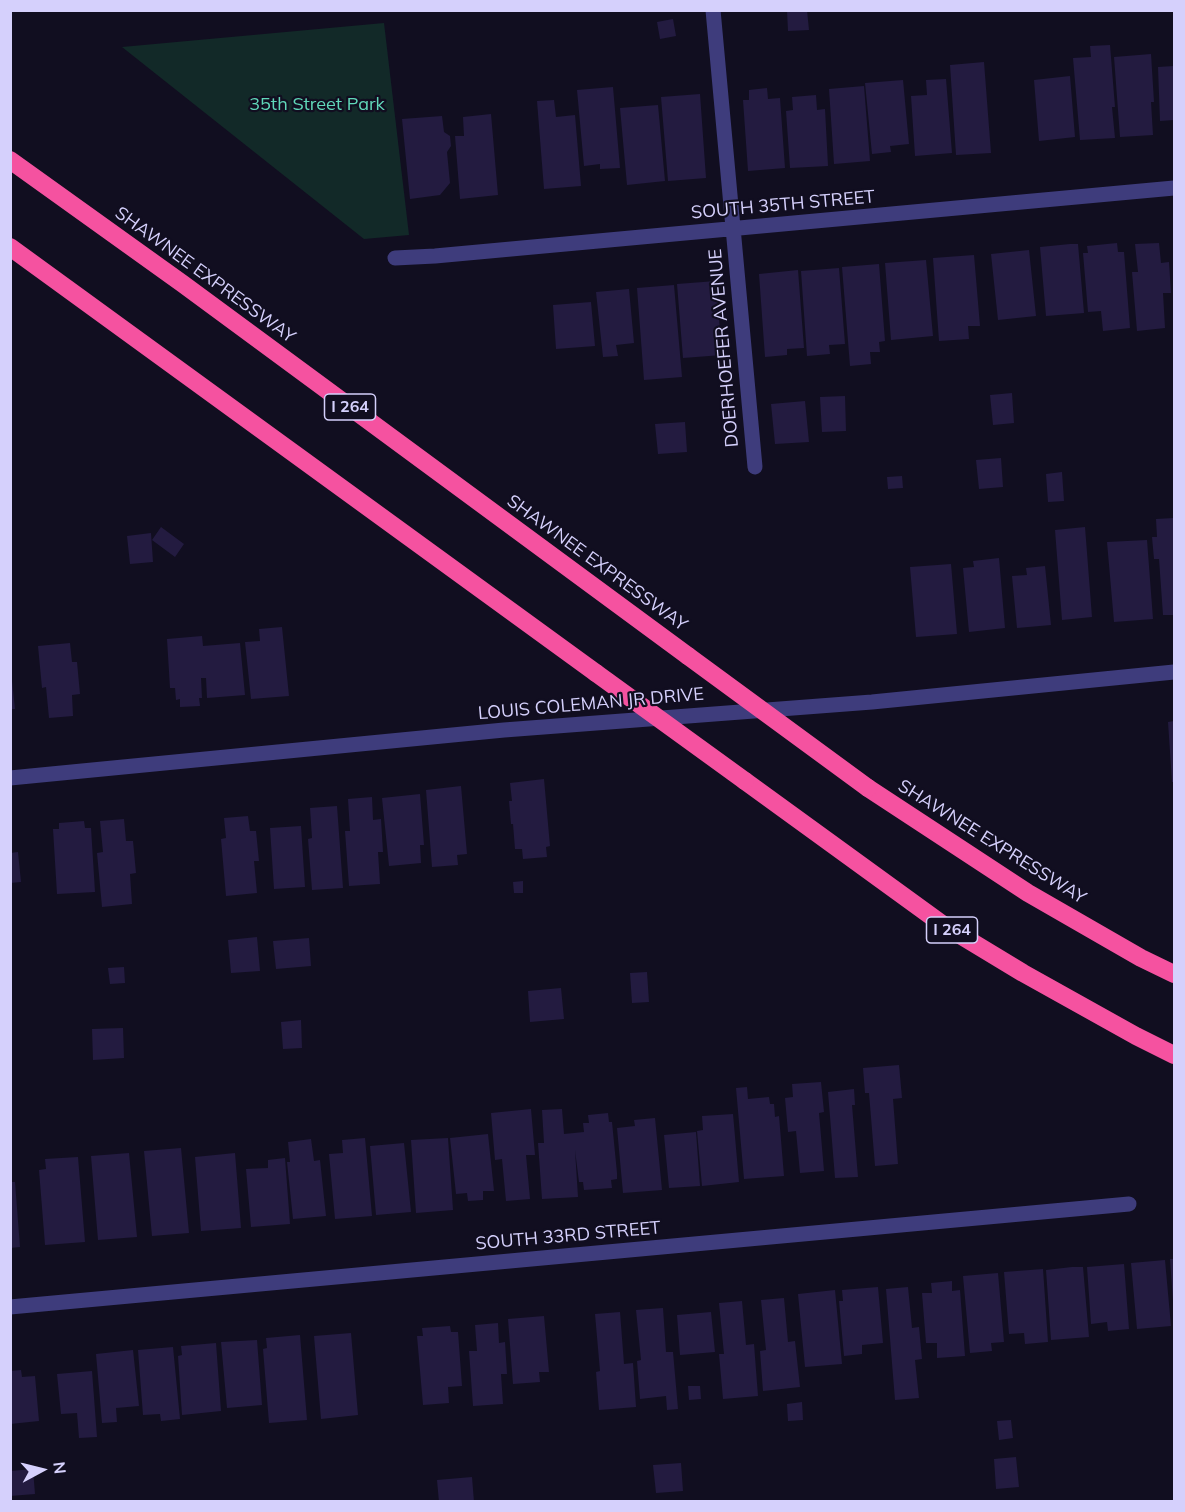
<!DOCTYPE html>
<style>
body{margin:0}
#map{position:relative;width:1185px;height:1512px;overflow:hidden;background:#110e20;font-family:Mulish,sans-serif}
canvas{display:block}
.frame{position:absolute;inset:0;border:12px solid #d5d0fc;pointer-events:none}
.north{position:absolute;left:12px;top:1440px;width:60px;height:60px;-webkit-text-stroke:4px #110e20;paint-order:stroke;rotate:83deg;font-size:16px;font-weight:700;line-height:24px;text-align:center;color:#d5d0fc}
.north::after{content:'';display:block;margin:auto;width:21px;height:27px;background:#d5d0fc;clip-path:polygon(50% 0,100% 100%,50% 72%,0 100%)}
</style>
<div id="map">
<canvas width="1185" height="1512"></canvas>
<div class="frame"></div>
<div class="north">N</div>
</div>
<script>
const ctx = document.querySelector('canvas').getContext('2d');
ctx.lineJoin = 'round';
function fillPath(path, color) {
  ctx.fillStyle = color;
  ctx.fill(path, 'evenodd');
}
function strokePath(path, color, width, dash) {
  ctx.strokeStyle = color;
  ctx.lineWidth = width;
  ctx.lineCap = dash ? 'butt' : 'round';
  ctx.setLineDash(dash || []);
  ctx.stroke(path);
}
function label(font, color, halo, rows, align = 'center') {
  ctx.font = font + ' Mulish,sans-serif';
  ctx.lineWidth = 4.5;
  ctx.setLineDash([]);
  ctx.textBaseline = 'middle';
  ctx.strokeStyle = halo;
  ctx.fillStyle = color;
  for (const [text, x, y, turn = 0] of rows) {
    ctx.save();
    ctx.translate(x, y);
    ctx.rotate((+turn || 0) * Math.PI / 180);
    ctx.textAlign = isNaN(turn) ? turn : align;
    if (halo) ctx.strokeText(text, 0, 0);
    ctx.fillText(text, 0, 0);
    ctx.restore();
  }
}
const green = new Path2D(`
 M384 23 409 235 364 239 122 47Z`);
const building = new Path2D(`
 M787 10H807L809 30 788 31Z
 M673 19 676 36 660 39 657 22Z
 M1110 45 1115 107H1112L1115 138 1080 140 1073 58 1091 57 1090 46Z
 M1151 54 1154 102H1151L1153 135 1120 137 1114 57Z
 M984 62 991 153 956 155 950 65Z
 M1174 66V120L1160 121 1158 67Z
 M1070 76 1075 137 1039 141 1034 80Z
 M946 79 952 153 915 156 911 96 927 95 926 80Z
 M903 80 909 144 890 146 891 152 872 154 865 83Z
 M864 86 870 161 834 164 829 89Z
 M613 87 620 168 600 169V164L584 166 577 90Z
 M767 88 768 99 780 98 785 168 748 171 743 100H749V90Z
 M700 94 706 178 668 181 661 97Z
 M816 95 817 110 825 109 828 166 790 168 786 111 793 110 792 97Z
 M554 100 556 117 575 115 581 186 544 189 537 101Z
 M658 105 665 181 627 185 620 108Z
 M491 114 498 195 460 199 455 136H464L463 117Z
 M442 116 444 132 450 136 451 146 447 152 450 183 440 195 410 199 402 119Z
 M1117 243 1118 252H1124L1130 328 1103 331 1101 311 1088 312 1083 253H1088L1087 246Z
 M1159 243 1161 263 1169 262 1171 293H1163L1165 328 1137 331 1132 272H1138L1135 244Z
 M1070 244H1078L1084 313 1046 316 1040 247Z
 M1029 250 1036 316 998 320 991 254Z
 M974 255 980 326H968L969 339 939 341 933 258Z
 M926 260 933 336 891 340 885 263Z
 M879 264 885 341 879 342 880 352H870L871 364 850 366 842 267Z
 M839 268 845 344 829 345 830 354 807 356 801 271Z
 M798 270 804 348 787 349V355L765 357 759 274Z
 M716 281 722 355 683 358 677 284Z
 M674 285 682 377 644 380 637 288Z
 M629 289 634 343 616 345 618 356 603 357 596 292Z
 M591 302 595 346 556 349 553 305Z
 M1012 393 1014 423 993 425 990 395Z
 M845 396 846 431 822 432 820 397Z
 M805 401 809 442 775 444 771 404Z
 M685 422 687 452 658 454 655 424Z
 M1001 458 1003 487 979 489 976 460Z
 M1062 472 1064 501 1048 502 1046 474Z
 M902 476 903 488 888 489 887 477Z
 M1174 518V615H1163L1159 559H1154L1152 537H1157L1156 519Z
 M161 527 184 544 175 557 152 540Z
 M1085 527 1092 617 1062 620 1055 530Z
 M151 533 153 562 130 564 127 536Z
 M1147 540 1153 619 1114 622 1107 542Z
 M999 558 1005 628 969 632 963 568 974 567 973 561Z
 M951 564 957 634 916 637 910 567Z
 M1045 566 1051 625 1017 628 1012 576 1027 575 1026 568Z
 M282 627 289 696 251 699 245 642 260 641 259 629Z
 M202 636 203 646 240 643 245 695 207 698 206 678H201L202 698H199L200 706 180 707V699L176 700 175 688H170L167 639Z
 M70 643 72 662H77L80 694 72 695 73 716 49 718 46 687 42 688 38 646Z
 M10 681H12L15 709H10Z
 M1174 721V782H1172L1168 722Z
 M544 779 550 846 546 847 547 857 523 859 522 849H515L513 824H511L509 801H512L510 783Z
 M461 786 467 854 457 855 458 865 432 867 426 790Z
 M420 794 424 845H420L421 863 389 866 382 798Z
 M372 797 373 820 381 819 383 852H378L380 884 349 886 345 831H350L348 799Z
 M337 806 343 888 312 890 308 839 312 838 310 808Z
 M248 816 250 831H256L259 861H254L257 893 226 896 221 839 226 838 224 818Z
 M124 819 126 841H133L136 873 130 874 132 904 102 907 97 853 103 852 100 821Z
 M84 821 85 828H91L95 892 57 894 53 829H59V823Z
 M301 826 305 887 274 889 270 828Z
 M18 852 21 882 10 883V853Z
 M523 881V893H514L513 882Z
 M257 937 260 971 231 973 228 940Z
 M309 938 311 966 276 969 273 941Z
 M124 967 125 983 110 984 108 968Z
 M647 972 649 1002 632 1003 630 973Z
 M561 988 564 1019 530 1022 528 991Z
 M301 1020 302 1048 283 1049 281 1022Z
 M123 1028 124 1058 93 1060 92 1029Z
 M899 1065 902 1098 893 1099 898 1164 875 1166 869 1093H865L863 1068Z
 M821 1082 824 1112 819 1113 824 1171 800 1173 796 1131 788 1132 785 1098 793 1097 792 1084Z
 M747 1087 748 1099 769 1097 770 1104H774L775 1117 779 1116 784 1176 744 1179 736 1088Z
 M854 1089 855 1105H852L858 1177 835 1178 828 1092Z
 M531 1109 535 1155H526L530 1199 506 1201 502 1159 495 1160 491 1113Z
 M562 1109 564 1134 584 1132 583 1123H589L588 1115 608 1113 609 1122H612L617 1173V1179L611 1180 612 1188 584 1190 583 1182H579L575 1150 578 1197 542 1199 538 1143H544L542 1110Z
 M733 1114 739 1182 702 1186 697 1131 703 1130 702 1116Z
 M655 1118 662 1190 623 1193 617 1128 635 1126 634 1120Z
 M696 1132 700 1186 669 1188 664 1135Z
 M488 1134 494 1191H483V1200L468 1201 467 1193 456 1194 450 1138Z
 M365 1138 372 1216 335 1219 329 1154 343 1153 342 1140Z
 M448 1138 453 1210 416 1213 411 1140Z
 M311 1139 314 1161 320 1160 326 1216 293 1219 287 1162H290L288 1142Z
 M404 1143 411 1212 376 1215 370 1146Z
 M181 1148 189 1233 152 1236 144 1151Z
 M129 1153 137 1237 98 1240 91 1156Z
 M235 1153 241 1228 201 1231 195 1157Z
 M78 1157 85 1242 45 1245 39 1170 46 1169 45 1159Z
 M285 1158 290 1224 251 1227 246 1169 268 1168V1160Z
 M10 1182H15L20 1247 10 1248Z
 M1170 1259H1174V1301H1173Z
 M1165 1260 1171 1326 1137 1329 1131 1263Z
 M1124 1264 1129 1329 1108 1331 1107 1322 1091 1324 1087 1267Z
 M1072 1267H1083L1089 1337 1051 1340 1046 1270Z
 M1043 1269 1048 1342 1025 1344 1024 1333 1009 1334 1004 1272Z
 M998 1273 1004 1342 991 1343 992 1351 970 1353 963 1276Z
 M952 1281V1291L960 1290 965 1356 937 1358V1343H926L922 1293H932L931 1283Z
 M878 1287 883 1343 862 1345V1354L844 1356 839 1301H843L842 1290Z
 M908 1287 912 1328 919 1327 922 1359 915 1360 919 1398 895 1400 886 1289Z
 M835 1290 842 1364 805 1367 798 1294Z
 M784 1298 788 1342 795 1341 800 1387 763 1391 760 1351 766 1350 761 1300Z
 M742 1301 746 1345 754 1344 758 1396 723 1399 719 1354H724L719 1303Z
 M663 1308 666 1352H673L678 1409 667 1410 666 1396 640 1399 637 1361 641 1360 636 1310Z
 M620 1312 624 1364 633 1363 636 1407 599 1410 596 1372 600 1371 595 1314Z
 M711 1312 715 1352 680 1355 677 1315Z
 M544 1316 549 1372H539L540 1382 513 1384 508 1319Z
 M498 1323 499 1343 505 1342 507 1374H501L503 1404 473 1406 469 1351H477L475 1325Z
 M450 1326 451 1332H458L462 1386 448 1387 449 1403 423 1405 417 1336H423L422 1328Z
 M351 1333 358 1415 321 1419 314 1336Z
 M300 1335 307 1420 269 1423 263 1349 267 1348 266 1338Z
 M257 1340 262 1405 227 1408 221 1342Z
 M216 1343 221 1411 182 1415 178 1356 182 1355 181 1346Z
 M173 1347 180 1419 161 1421 160 1414 143 1415 138 1350Z
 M133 1350 139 1406 116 1408 117 1422 102 1423 96 1354Z
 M21 1370 22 1377 35 1376 39 1421 10 1424V1371Z
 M92 1371 97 1437 79 1438 77 1413 61 1414 57 1374Z
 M688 1386H700L701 1399 689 1400Z
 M802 1402 803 1420 788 1421 787 1404Z
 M1011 1420 1013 1438 999 1440 997 1421Z
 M1016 1457 1019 1487 996 1489 994 1459Z
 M681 1463 683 1491 656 1493 653 1465Z
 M33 1469 35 1494 10 1496V1471Z
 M472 1477 474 1502H439L437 1480Z`);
const street = new Path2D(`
 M713 10 755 467
 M395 258 435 256 1174 188
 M10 778 504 730 872 702 1174 672
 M10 1307 1129 1204`);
const highway = new Path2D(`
 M10 160 183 284 688 656
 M10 247 596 673
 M745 781 942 924 1023 973 1136 1036 1174 1055
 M868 788 1028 893 1141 958 1174 974`);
const highwayBridge = new Path2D(`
 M688 656 868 788
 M596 673 745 781`);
const shields = [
 [350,407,51],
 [952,930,51]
];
const shieldNames = [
 ["I 264",350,407],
 ["I 264",952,930]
];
const parkNames = [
 ["35th Street Park",317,105]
];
const streetNames = [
 ["SOUTH 35TH STREET",783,205,-5],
 ["SHAWNEE EXPRESSWAY",205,275,36],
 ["DOERHOEFER AVENUE",724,348,-95],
 ["SHAWNEE EXPRESSWAY",597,563,36],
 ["LOUIS COLEMAN JR DRIVE",591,704,-5],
 ["SHAWNEE EXPRESSWAY",992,842,32],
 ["SOUTH 33RD STREET",568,1236,-5]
];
fillPath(green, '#122928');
fillPath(building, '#231b40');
strokePath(street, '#3e3c7c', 15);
strokePath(highway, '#f552a0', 18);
strokePath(highwayBridge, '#f552a0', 18);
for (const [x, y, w] of shields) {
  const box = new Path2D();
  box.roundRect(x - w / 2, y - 13, w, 26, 4.5);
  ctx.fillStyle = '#110e20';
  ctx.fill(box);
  strokePath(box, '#d5d0fc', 1.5);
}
label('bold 16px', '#d5d0fc', null, shieldNames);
label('18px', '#60d8b9', '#110e20', parkNames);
label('18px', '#d5d0fc', '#110e20', streetNames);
</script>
